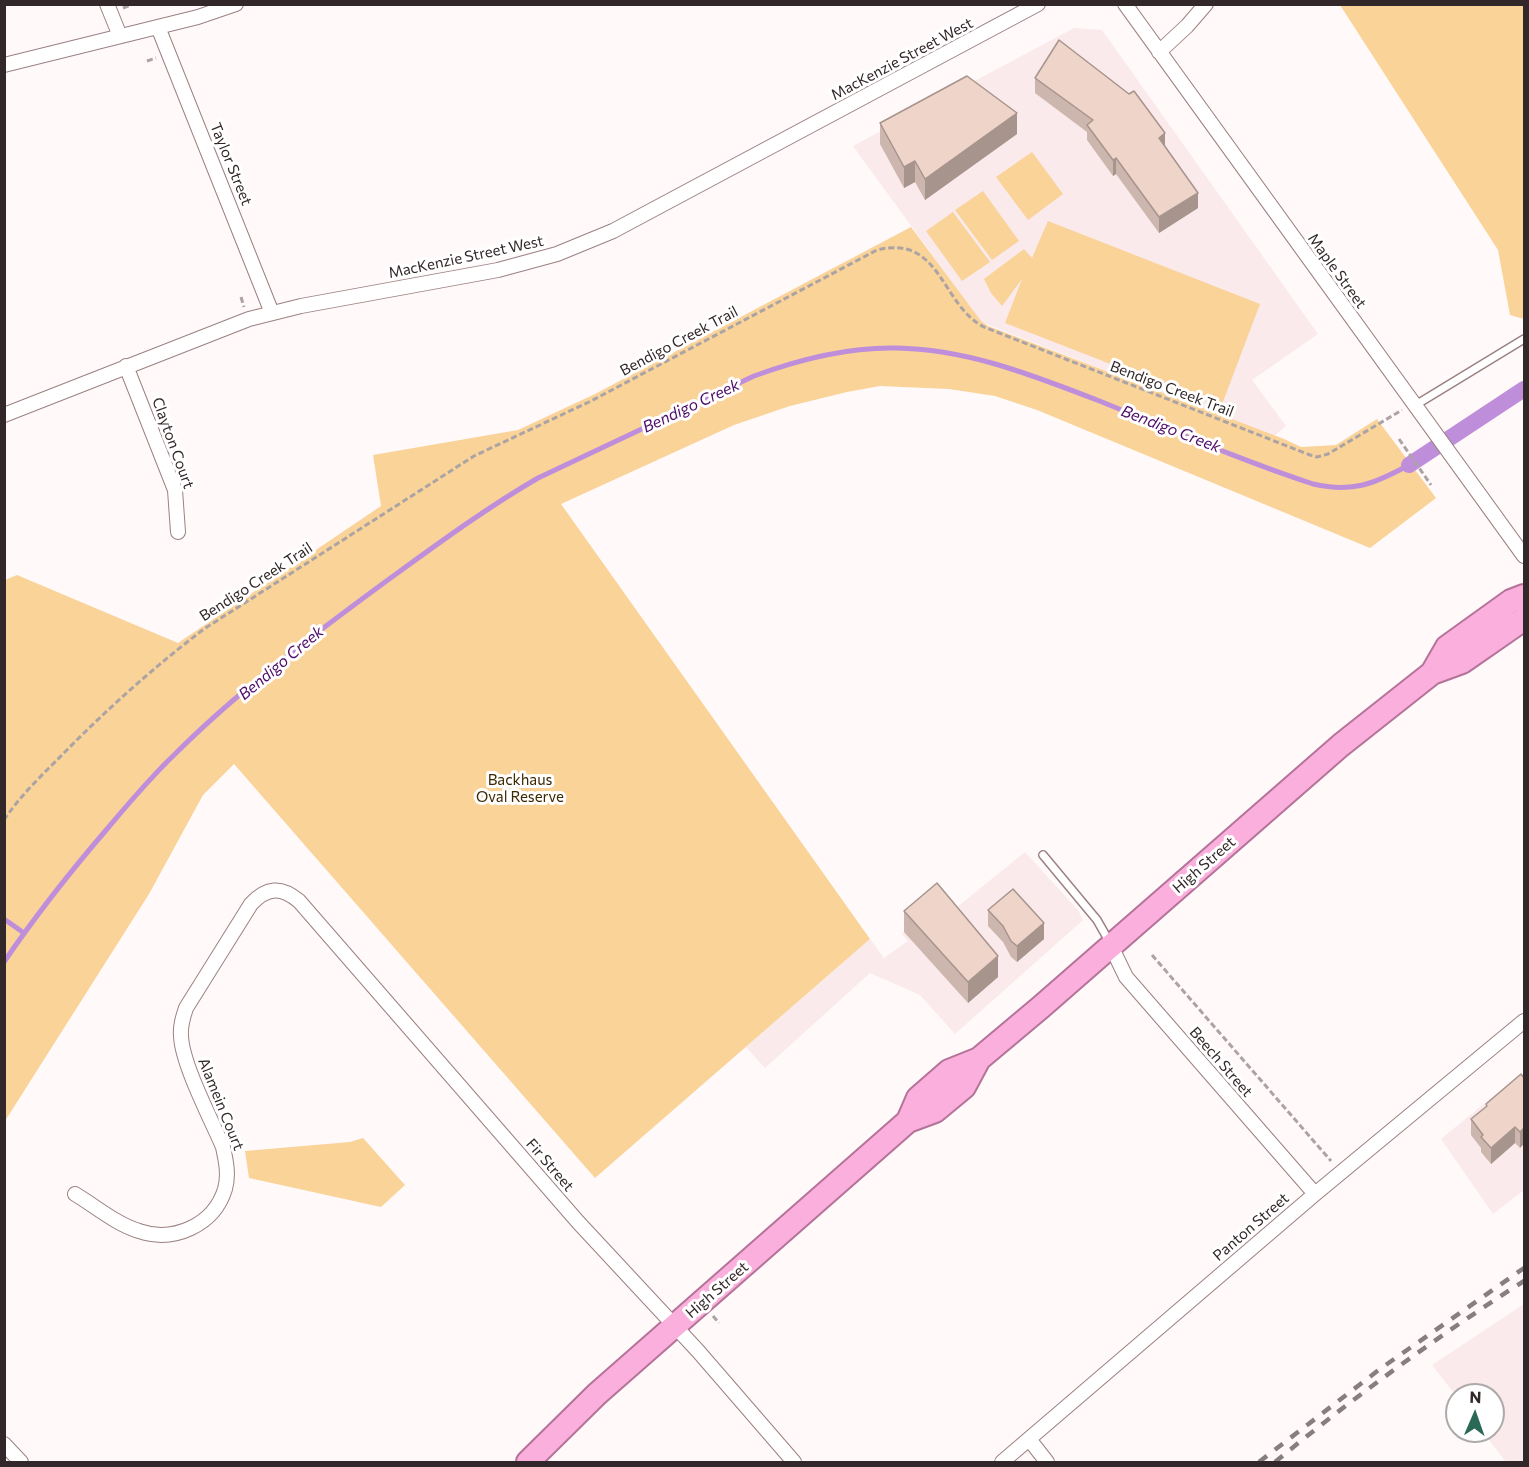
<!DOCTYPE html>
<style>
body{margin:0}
#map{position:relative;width:1529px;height:1467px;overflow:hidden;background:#fff9f9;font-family:Commissioner,sans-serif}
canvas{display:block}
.frame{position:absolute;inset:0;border:6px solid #332829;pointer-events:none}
.north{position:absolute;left:1445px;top:1383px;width:60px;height:60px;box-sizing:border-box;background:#fff;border:2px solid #ada9a9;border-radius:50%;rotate:2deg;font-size:16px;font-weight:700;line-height:24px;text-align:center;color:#332829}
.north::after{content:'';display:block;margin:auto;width:21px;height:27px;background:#2a6956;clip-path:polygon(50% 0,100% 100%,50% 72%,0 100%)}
</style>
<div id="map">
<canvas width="1529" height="1467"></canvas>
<div class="frame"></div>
<div class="north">N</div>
</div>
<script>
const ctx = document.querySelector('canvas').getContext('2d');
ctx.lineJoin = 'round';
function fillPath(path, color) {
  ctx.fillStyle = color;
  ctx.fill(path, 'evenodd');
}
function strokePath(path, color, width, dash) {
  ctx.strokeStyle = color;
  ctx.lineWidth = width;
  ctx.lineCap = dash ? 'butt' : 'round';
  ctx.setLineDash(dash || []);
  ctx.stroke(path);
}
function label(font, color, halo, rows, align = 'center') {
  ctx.font = font + ' Commissioner,sans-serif';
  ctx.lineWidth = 6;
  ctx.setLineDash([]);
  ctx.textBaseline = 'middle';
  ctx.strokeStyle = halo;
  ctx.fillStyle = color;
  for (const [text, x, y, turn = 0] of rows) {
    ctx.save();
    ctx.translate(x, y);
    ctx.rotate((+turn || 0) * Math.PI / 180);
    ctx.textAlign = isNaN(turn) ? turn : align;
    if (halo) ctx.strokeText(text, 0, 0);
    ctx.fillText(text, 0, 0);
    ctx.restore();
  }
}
const built = new Path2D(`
 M1074 28 1102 30 1318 334 1252 380 1286 426 1274 436 981 322 853 146Z
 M1025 852 1078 910 1083 920 955 1034 920 995 870 973 765 1068 746 1047 870 939 884 958 908 941 902 934 945 897 956 908Z
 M1518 1076 1524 1084V1190L1493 1214 1441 1139Z
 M1524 1304V1462H1506L1482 1431H1493V1395H1457V1397L1432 1365Z`);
const green = new Path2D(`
 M1340 5H1524V319L1510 315 1498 250Z
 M1032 152 1063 194 1028 220 996 177Z
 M983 191 1019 241 992 260 955 210Z
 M953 212 990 262 962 281 926 231Z
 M1048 221 1260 304 1221 407 1005 323 1022 279 1002 306 991 293 984 279 1024 249 1032 258Z
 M911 227 981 321 988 326 1284 439 1301 447 1336 445 1377 419 1436 498 1370 548 1037 410 995 396 949 389 880 386 847 392 790 406 734 425 561 504 870 939 595 1178 234 764 203 795 149 894 5 1121V580L17 575 178 643 381 506 373 455 518 430 595 394Z
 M363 1138 405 1185 381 1207 249 1178 245 1151 350 1142Z`);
const stream = new Path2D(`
 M4 919 24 933
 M4 962C36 915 70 872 107 829 128 804 150 778 174 755 237 692 309 638 381 585 432 548 483 510 538 478L754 376C800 359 848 347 896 348 967 349 1032 375 1097 400 1169 429 1240 460 1313 484 1353 493 1374 484 1409 465`);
const canal = new Path2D(`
 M1409 465 1524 389`);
const path = new Path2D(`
 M123 8 133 4
 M147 61 156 58
 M241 297 244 307
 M1399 439 1431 485
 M4 820C20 796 42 775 62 755 106 710 154 667 204 629L474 456 591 401 877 250C941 234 941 305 984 327L1310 455 1317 457 1328 454 1402 410
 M1152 955 1331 1161
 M713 1316 719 1323`);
const service = new Path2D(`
 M1414 406 1524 339
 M1043 855 1097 920 1109 941`);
const minor = new Path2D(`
 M107 4 120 36
 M1125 4 1524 556
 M158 27 272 313
 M1159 52 1187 26 1206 4
 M4 65 198 17 236 4
 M126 366 175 490 178 532
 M4 415 249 319 301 306 498 270 557 254 613 231 1038 4
 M1111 946 1126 977 1315 1194
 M75 1194C95 1206 116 1224 139 1231 174 1243 214 1225 225 1189 229 1175 226 1161 223 1147 211 1119 182 1064 181 1036 180 1026 183 1017 186 1008L251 904C267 887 281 886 299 901L578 1222 698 1351 794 1462
 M1029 1439 1047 1462
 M4 1444 21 1462
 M1002 1462 1315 1194 1524 1021`);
const trunk = new Path2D(`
 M1432 673 1447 647 1511 601 1524 596
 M908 1121 918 1098 949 1071 979 1059 1041 1007 1341 745 1432 673 1462 662 1524 619
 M528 1462 597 1394 908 1121 935 1111 964 1087 979 1059`);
const rail = new Path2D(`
 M1259 1462 1380 1369 1524 1268
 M1275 1462C1354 1397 1438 1336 1524 1281`);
const wall = new Path2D(`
 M1035 78 1165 146 1198 208 1159 233 1116 174 1113 176 1087 140V132L1035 93Z
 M880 123 1017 134 925 200 915 182 904 188 880 144Z
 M988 910 1044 939 1017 962 1011 957 1003 942 988 926Z
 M904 911 998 977 968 1003 904 932Z
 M1521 1074 1520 1148 1515 1143 1491 1164 1481 1152V1148L1471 1135V1119L1486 1107V1104Z`);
const shadedWall = new Path2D(`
 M1017 113V134L925 200V179Z
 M1165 133V149L1159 138Z
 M1116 158V174L1113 176V160Z
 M915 161V182L904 188V167Z
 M1198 193V208L1159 233V217Z
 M1044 923V939L1017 962V946Z
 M998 956V977L968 1003V982Z
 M1515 1127V1143L1491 1164V1148Z
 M1524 1128V1144L1520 1148V1132Z`);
const building = new Path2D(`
 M1059 40 1129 94 1134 91 1165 133 1159 138 1198 193 1159 217 1116 158 1113 160 1087 125 1093 120 1035 78Z
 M967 76 1017 113 925 179 915 161 904 167 880 123Z
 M937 883 998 956 968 982 904 911Z
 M1013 889 1044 923 1017 946 1011 941 1003 926 988 910Z
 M1521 1074 1524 1078V1128L1520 1132 1515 1127 1491 1148 1481 1137 1483 1135 1471 1119 1487 1106 1486 1104Z`);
const streetNames = [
 ["MacKenzie Street West",902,59,-28],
 ["Taylor Street",231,164,68],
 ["MacKenzie Street West",466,257,-12],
 ["Maple Street",1337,271,54],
 ["Bendigo Creek Trail",679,341,-28],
 ["Bendigo Creek Trail",1172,389,21],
 ["Clayton Court",173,443,70],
 ["Bendigo Creek Trail",256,582,-33],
 ["High Street",1204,865,-41],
 ["Beech Street",1221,1062,49],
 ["Alamein Court",221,1104,68],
 ["Fir Street",550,1165,49],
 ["Panton Street",1251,1227,-41],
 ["High Street",717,1290,-41]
];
const parkNames = [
 ["Backhaus",520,780],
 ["Oval Reserve",520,797]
];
const waterNames = [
 ["Bendigo Creek",691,406,-25],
 ["Bendigo Creek",1171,429,21],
 ["Bendigo Creek",281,663,-40]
];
fillPath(built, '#faeaeb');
fillPath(green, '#fad399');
strokePath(stream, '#be8eda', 5);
strokePath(canal, '#be8eda', 16);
strokePath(service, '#9b8182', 10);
strokePath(minor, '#9b8182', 16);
strokePath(trunk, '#b47398', 26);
strokePath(path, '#aca4a4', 3, [6, 3]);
strokePath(service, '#fff', 7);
strokePath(minor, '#fff', 14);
strokePath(trunk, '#fbafdc', 22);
strokePath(rail, '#877e7f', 4.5, [10, 10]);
fillPath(wall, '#cdb6ad');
fillPath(shadedWall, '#a7948d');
fillPath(building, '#eed4c9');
strokePath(building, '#a7948d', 1.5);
label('15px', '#332829', '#fff', streetNames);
label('15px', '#3d2802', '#fff', parkNames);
label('italic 16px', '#4d0c69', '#fff', waterNames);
</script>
